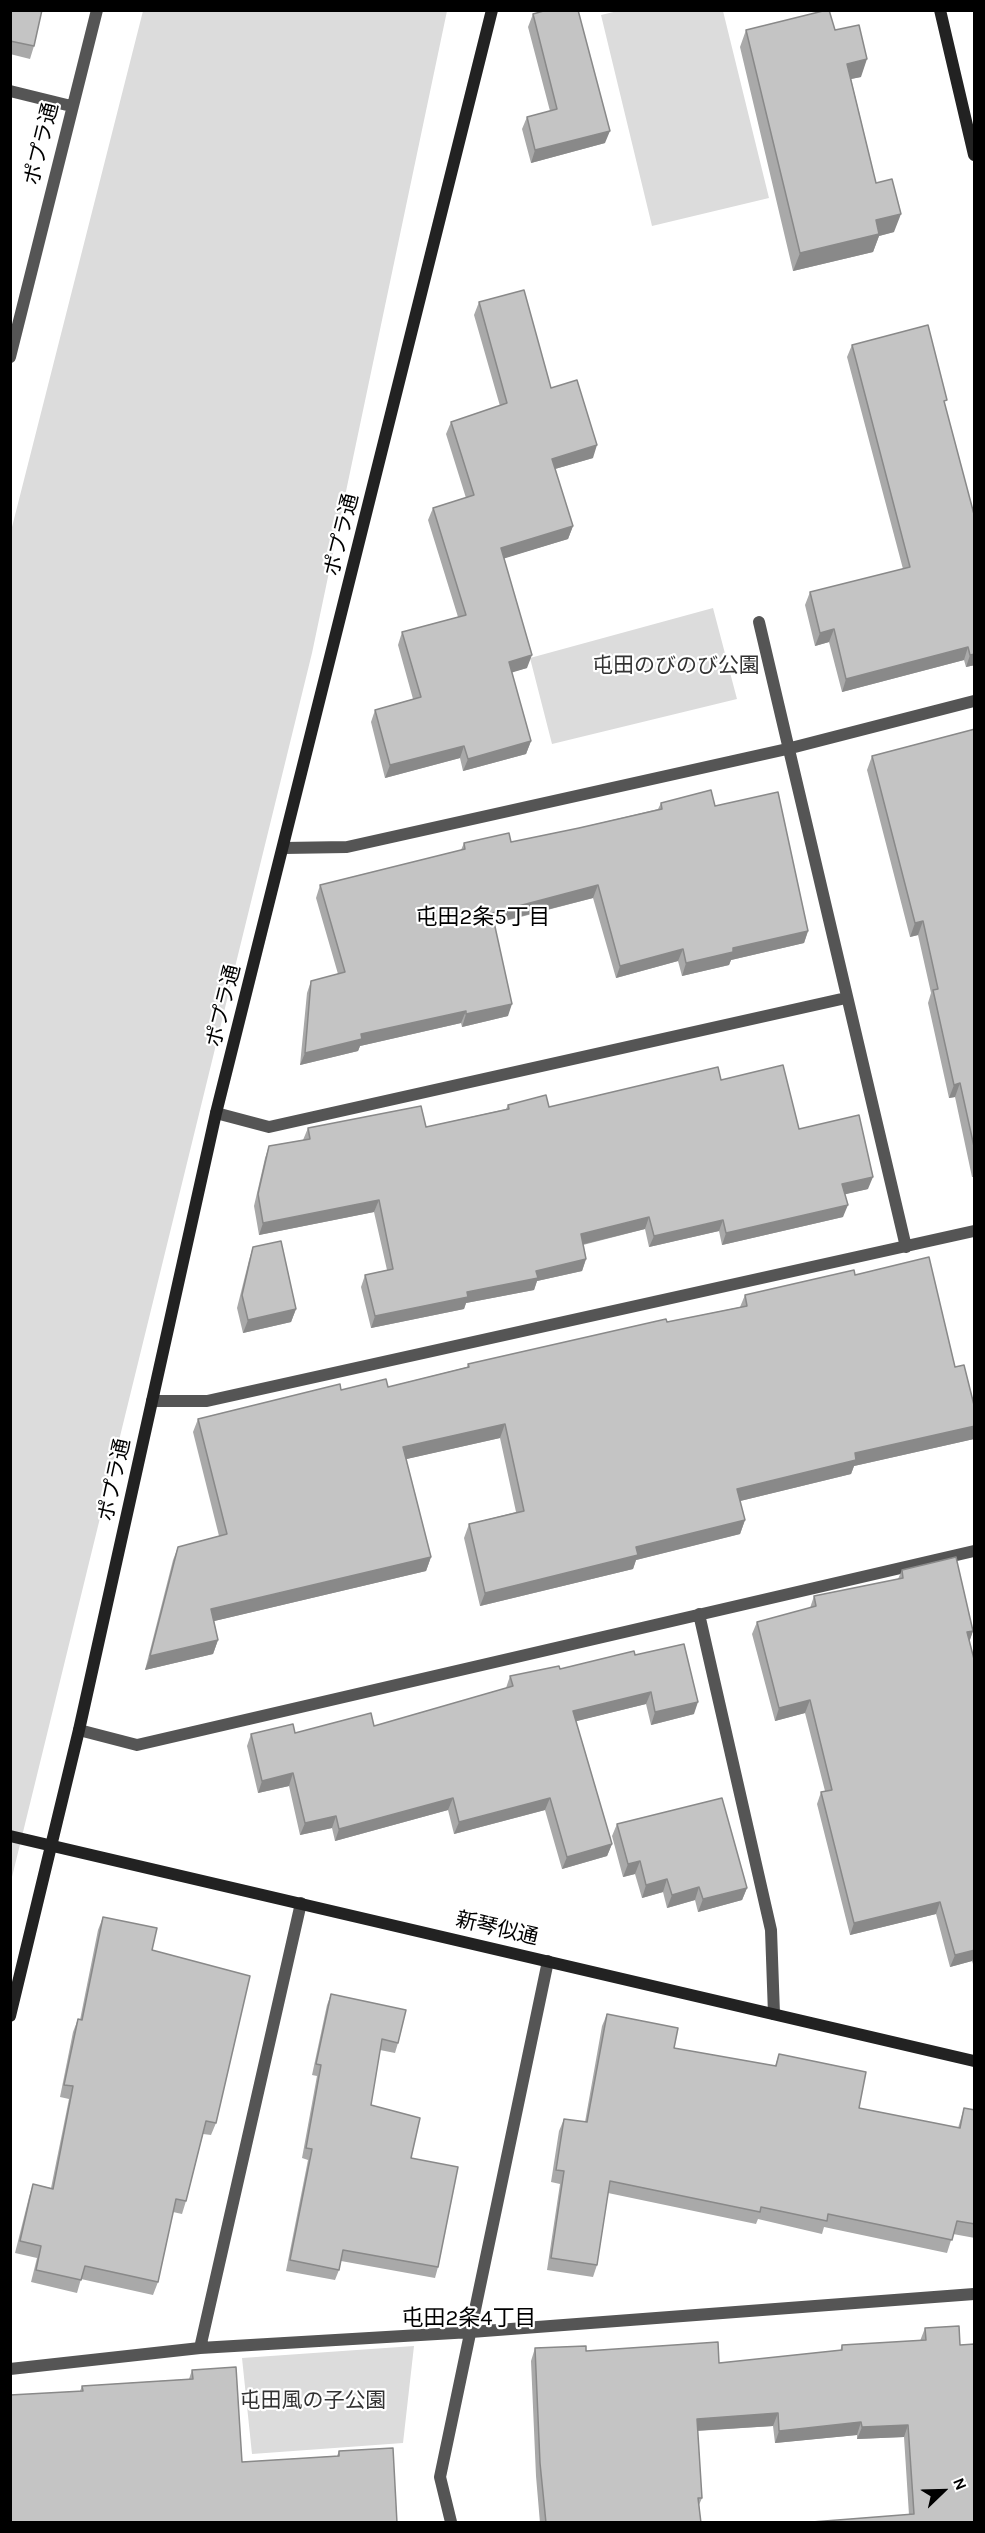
<!DOCTYPE html>
<meta charset="utf-8">
<style>
body{margin:0}
#map{position:relative;width:985px;height:2533px;overflow:hidden;background:#fff;font-family:Karla,sans-serif}
canvas{display:block}
.frame{position:absolute;inset:0;border:12px solid #000;pointer-events:none}
.north{position:absolute;left:913px;top:2461px;width:60px;height:60px;-webkit-text-stroke:4px #fff;paint-order:stroke;rotate:67deg;font-size:16px;font-weight:700;line-height:24px;text-align:center;color:#000}
.north::after{content:'';display:block;margin:auto;width:21px;height:27px;background:#000;clip-path:polygon(50% 0,100% 100%,50% 72%,0 100%)}
</style>
<div id="map">
<canvas width="985" height="2533"></canvas>
<div class="frame"></div>
<div class="north">N</div>
</div>
<script>
const ctx = document.querySelector('canvas').getContext('2d');
ctx.lineJoin = 'round';
function fillPath(path, color) {
  ctx.fillStyle = color;
  ctx.fill(path, 'evenodd');
}
function strokePath(path, color, width, dash) {
  ctx.strokeStyle = color;
  ctx.lineWidth = width;
  ctx.lineCap = dash ? 'butt' : 'round';
  ctx.setLineDash(dash || []);
  ctx.stroke(path);
}
function label(font, color, halo, rows, align = 'center') {
  ctx.font = font + ' Karla,"Noto Sans JP",sans-serif';
  ctx.lineWidth = 4.5;
  ctx.setLineDash([]);
  ctx.textBaseline = 'middle';
  ctx.strokeStyle = halo;
  ctx.fillStyle = color;
  for (const [text, x, y, turn = 0] of rows) {
    ctx.save();
    ctx.translate(x, y);
    ctx.rotate((+turn || 0) * Math.PI / 180);
    ctx.textAlign = isNaN(turn) ? turn : align;
    if (halo) ctx.strokeText(text, 0, 0);
    ctx.fillText(text, 0, 0);
    ctx.restore();
  }
}
const green = new Path2D(`
 M622 10 723 11 769 198 652 226 601 15Z
 M143 11H447L312 653 11 1881V531Z
 M713 608 737 699 552 744 530 658Z
 M414 2346 403 2443 252 2454 242 2358Z`);
const street = new Path2D(`
 M10 91 71 106
 M10 357 97 10
 M759 622 906 1247
 M284 848 347 847 787 749 974 701
 M216 1113 269 1127 846 998
 M152 1401H207L974 1231
 M699 1614 771 1930 774 2014
 M79 1730 137 1745 974 1551
 M200 2348 301 1903
 M10 2369 200 2348 471 2332 974 2294
 M451 2522 440 2477 548 1961`);
const secondary = new Path2D(`
 M940 10 974 155
 M10 1836 974 2061
 M10 2016 79 1730 216 1113 492 10`);
const wall = new Path2D(`
 M10 10 34 46 30 59 10 54Z
 M533 14 605 143 531 163 522 129 527 117 550 111 528 27Z
 M746 30H835L861 77 851 79 876 183 894 232 879 236 873 252 793 271 740 47Z
 M479 302 551 388 593 458 555 469 573 526 568 539 504 558 527 668 511 672 531 741 526 754 463 771 460 758 385 778 371 722 375 710 413 699 398 645 402 632 458 617 428 520 433 508 466 498 446 434 451 422 500 406 474 315Z
 M852 345 945 406 975 518V665L966 667 964 660 842 692 829 642 815 646 805 605 810 592 903 569 847 357Z
 M975 729V1177H972L955 1097 949 1098 928 1003 931 993 918 935 910 937 867 770 872 756Z
 M661 803 715 806 808 931 804 943 731 960 729 965 682 976 678 961 616 978 593 898 494 924 508 1016 462 1027 461 1023 360 1046 358 1051 300 1065 307 993 311 981 338 974 316 898 320 885 461 850 464 843 511 842 579 828 658 809Z
 M721 1080 799 1129 868 1189 845 1194 843 1217 722 1245 719 1231 649 1247 645 1229 583 1245 586 1259 582 1271 537 1281 534 1290 466 1303 464 1309 371 1328 361 1287 365 1275 387 1270 374 1212 259 1235 254 1206 265 1158 269 1146 303 1140 308 1128 426 1127 506 1109 508 1105 549 1107Z
 M253 1247 296 1309 291 1322 243 1333 237 1308 249 1260Z
 M855 1275 955 1367 975 1409V1436L974 1439 854 1466 851 1474 740 1501 745 1520 740 1534 636 1560 633 1569 480 1606 464 1538 469 1524 516 1512 500 1438 406 1459 431 1557 426 1571 214 1621 218 1640 213 1654 145 1670 173 1560 178 1547 219 1536 193 1432 198 1419 341 1390 388 1387 467 1367 468 1364 740 1307 745 1295Z
 M902 1570 973 1631 969 1641 975 1663V1970L972 1961 950 1967 936 1914 850 1935 817 1804 821 1792 825 1791 805 1713 775 1721 752 1634 757 1622 810 1608 814 1596 898 1579Z
 M635 1655 694 1714 651 1725 646 1704 576 1721 612 1844 607 1856 562 1869 545 1810 454 1834 448 1810 335 1841 332 1828 300 1835 289 1786 258 1793 247 1746 251 1734 295 1733 374 1726 506 1688 510 1676 560 1669Z
 M617 1824 747 1888 742 1900 698 1912 695 1900 667 1908 663 1892 642 1898 635 1874 623 1877 612 1836Z
 M103 1917 152 1950 216 2123 211 2135 203 2134 186 2201 182 2214 173 2212 158 2282 153 2295 81 2279 77 2293 31 2282 37 2258 15 2253 29 2197 33 2184 51 2188 69 2099 60 2097 73 2032 78 2019 80 2020 98 1930Z
 M331 1994 398 2043 395 2053 380 2050 371 2105 411 2158 438 2267 435 2278 341 2261 339 2270 335 2280 286 2271 308 2160 302 2158 317 2076 312 2075 327 2005Z
 M607 2014 674 2048 775 2066 779 2054 859 2108 958 2128 964 2108 975 2110V2238L953 2234 947 2253 824 2227 822 2234 758 2219 756 2224 608 2193 597 2265 593 2277 547 2270 560 2184 551 2182 559 2131 564 2119 585 2122 602 2026Z
 M925 2328 960 2345 975 2523 909 2515 904 2437 857 2439V2435L775 2443 773 2426 697 2431 702 2498 699 2505 701 2523H540L536 2476 531 2361 535 2348 586 2351 719 2363 840 2351 842 2345 920 2341Z
 M192 2370 242 2462 337 2456 339 2451 397 2523H10L80 2391 82 2386 189 2379Z`);
const shadedWall = new Path2D(`
 M867 59 861 77 841 81 847 64Z
 M610 131 605 143 531 163 535 150Z
 M901 214 894 232 879 236 873 252 793 271 800 253 876 220Z
 M597 445 593 458 548 471 552 459Z
 M573 526 568 539 496 561 501 548Z
 M834 629 829 642 815 646 820 633Z
 M968 647 964 660 842 692 846 679Z
 M975 654V665L966 667 970 655Z
 M532 655 527 668 504 675 509 662Z
 M531 741 526 754 463 771 468 759Z
 M464 746 460 758 385 778 390 765Z
 M598 885 593 898 487 925 492 913Z
 M923 921 918 935 910 937 915 923Z
 M808 931 804 943 731 960 729 965 682 976 686 963 733 948Z
 M683 949 678 961 616 978 620 966Z
 M512 1004 508 1016 462 1027 466 1014Z
 M466 1011 461 1023 360 1046 358 1051 300 1065 305 1053 361 1034Z
 M960 1083 955 1097 949 1098 954 1085Z
 M873 1177 868 1189 838 1196 842 1184Z
 M379 1200 374 1212 259 1235 263 1223Z
 M848 1205 843 1217 722 1245 726 1233Z
 M649 1217 645 1229 576 1246 581 1234Z
 M723 1220 719 1231 649 1247 654 1236Z
 M586 1259 582 1271 537 1281 534 1290 466 1303 464 1309 371 1328 375 1316 467 1292 536 1271Z
 M296 1309 291 1322 243 1333 248 1320Z
 M505 1424 500 1438 398 1461 403 1447Z
 M975 1426V1436L974 1439 854 1466 851 1474 732 1503 737 1489 855 1453Z
 M745 1520 740 1534 636 1560 633 1569 480 1606 485 1593 636 1547Z
 M431 1557 426 1571 206 1623 211 1609Z
 M973 1631 969 1643 967 1632Z
 M218 1640 213 1654 145 1670 150 1656Z
 M651 1692 646 1704 569 1723 573 1711Z
 M810 1700 805 1713 775 1721 779 1708Z
 M698 1702 694 1714 651 1725 655 1712Z
 M293 1773 289 1786 258 1793 262 1781Z
 M453 1798 448 1810 335 1841 339 1829Z
 M550 1798 545 1810 454 1834 459 1822Z
 M336 1816 332 1828 300 1835 305 1823Z
 M612 1844 607 1856 562 1869 567 1857Z
 M640 1861 635 1874 623 1877 628 1864Z
 M667 1879 663 1892 642 1898 646 1885Z
 M699 1887 695 1900 667 1908 672 1895Z
 M747 1888 742 1900 698 1912 703 1899Z
 M940 1902 936 1914 850 1935 854 1923Z
 M975 1950V1955L972 1961 950 1967 955 1955Z
 M778 2413 773 2426 692 2431 697 2419Z
 M861 2422 857 2435 775 2443 779 2431Z
 M908 2425 904 2437 857 2439 862 2427Z`);
const building = new Path2D(`
 M10 10H42L34 46 10 41Z
 M547 10H578L610 131 535 150 527 117 557 109 533 14Z
 M827 10H829L835 30 859 25 867 59 847 64 876 183 892 179 901 214 876 220 879 234 800 253 746 30Z
 M524 290 551 388 577 380 597 445 552 459 573 526 501 548 532 655 509 662 531 741 468 759 464 746 390 765 375 710 421 697 402 632 466 615 433 508 474 495 451 422 507 403 479 302Z
 M928 325 947 400 944 401 975 518V654L970 655 968 647 846 679 834 629 820 633 810 592 910 567 852 345Z
 M975 729V1151L960 1083 954 1085 933 990 938 989 923 921 915 923 872 756Z
 M711 790 715 806 778 792 808 931 733 948V952L686 963 683 949 620 966 598 885 492 913 512 1004 466 1014V1011L361 1034 362 1039 305 1053 311 981 345 972 320 885 465 849 464 843 509 833 511 842 579 828 662 809 661 803Z
 M783 1065 799 1129 859 1115 873 1177 842 1184 848 1205 726 1233 723 1220 654 1236 649 1217 581 1234 586 1259 536 1271 538 1278 467 1292 468 1297 375 1316 365 1275 393 1269 379 1200 263 1223 258 1194 269 1146 310 1139 308 1128 421 1106 426 1127 509 1109 508 1105 546 1095 549 1107 718 1067 721 1080Z
 M281 1241 296 1309 248 1320 242 1295 253 1247Z
 M929 1257 955 1367 964 1365 975 1409V1426L855 1453 856 1460 737 1489 745 1520 636 1547 638 1555 485 1593 469 1524 524 1511 505 1424 403 1447 431 1557 211 1609 218 1640 150 1656 178 1547 227 1534 198 1419 340 1384 341 1390 386 1379 388 1387 469 1367 468 1364 666 1319 667 1322 747 1306 745 1295 854 1270 855 1275Z
 M956 1557 973 1631 967 1632 975 1663V1950L955 1955 940 1902 854 1923 821 1792 832 1790 810 1700 779 1708 757 1622 816 1606 814 1596 903 1578 902 1570Z
 M684 1644 698 1702 655 1712 651 1692 573 1711 612 1844 567 1857 550 1798 459 1822 453 1798 339 1829 336 1816 305 1823 293 1773 262 1781 251 1734 293 1724 295 1733 371 1713 374 1726 513 1686 510 1676 559 1666 560 1669 634 1651 635 1655Z
 M722 1798 747 1888 703 1899 699 1887 672 1895 667 1879 646 1885 640 1861 628 1864 617 1824Z
 M103 1917 157 1928 152 1950 250 1976 216 2123 206 2121 186 2201 176 2199 158 2282 85 2266 81 2280 36 2270 41 2246 20 2241 33 2184 53 2189 73 2086 64 2085 78 2019 82 2020Z
 M331 1994 406 2010 398 2043 382 2039 371 2105 420 2118 411 2158 458 2167 438 2267 343 2250 339 2270 290 2260 312 2149 306 2148 321 2065 316 2064Z
 M607 2014 678 2028 674 2048 776 2066 779 2054 866 2072 859 2108 960 2128 964 2108 975 2110V2224L957 2221 952 2240 828 2214 827 2221 761 2207 760 2212 610 2181 597 2265 551 2258 564 2171 556 2170 564 2119 587 2122Z
 M959 2326 960 2345 975 2344V2523H799L914 2514 908 2425 862 2427 861 2422 779 2431 778 2413 697 2419 702 2498H698L701 2523H546L540 2463 535 2348 586 2346V2351L718 2342 719 2363 842 2350V2345L926 2340 925 2328Z
 M236 2367 242 2462 339 2456V2451L393 2448 397 2523H10V2395L83 2391 82 2386 193 2379 192 2370Z`);
const streetNames = [
 ["ポプラ通",42,144,-76],
 ["ポプラ通",342,535,-76],
 ["ポプラ通",224,1006,-76],
 ["ポプラ通",115,1480,-78],
 ["新琴似通",497,1929,13]
];
const parkNames = [
 ["屯田のびのび公園",676,666],
 ["屯田風の子公園",313,2401]
];
const neighbourhoodNames = [
 ["屯田2条5丁目",483,918],
 ["屯田2条4丁目",469,2319]
];
fillPath(green, '#dcdcdc');
strokePath(street, '#555', 12);
strokePath(secondary, '#222', 12);
fillPath(wall, '#a9a9a9');
fillPath(shadedWall, '#898989');
fillPath(building, '#c4c4c4');
strokePath(building, '#898989', 1.5);
label('21px', '#000', '#fff', streetNames);
label('21px', '#333', '#fff', parkNames);
label('22px', '#000', '#fff', neighbourhoodNames);
</script>
